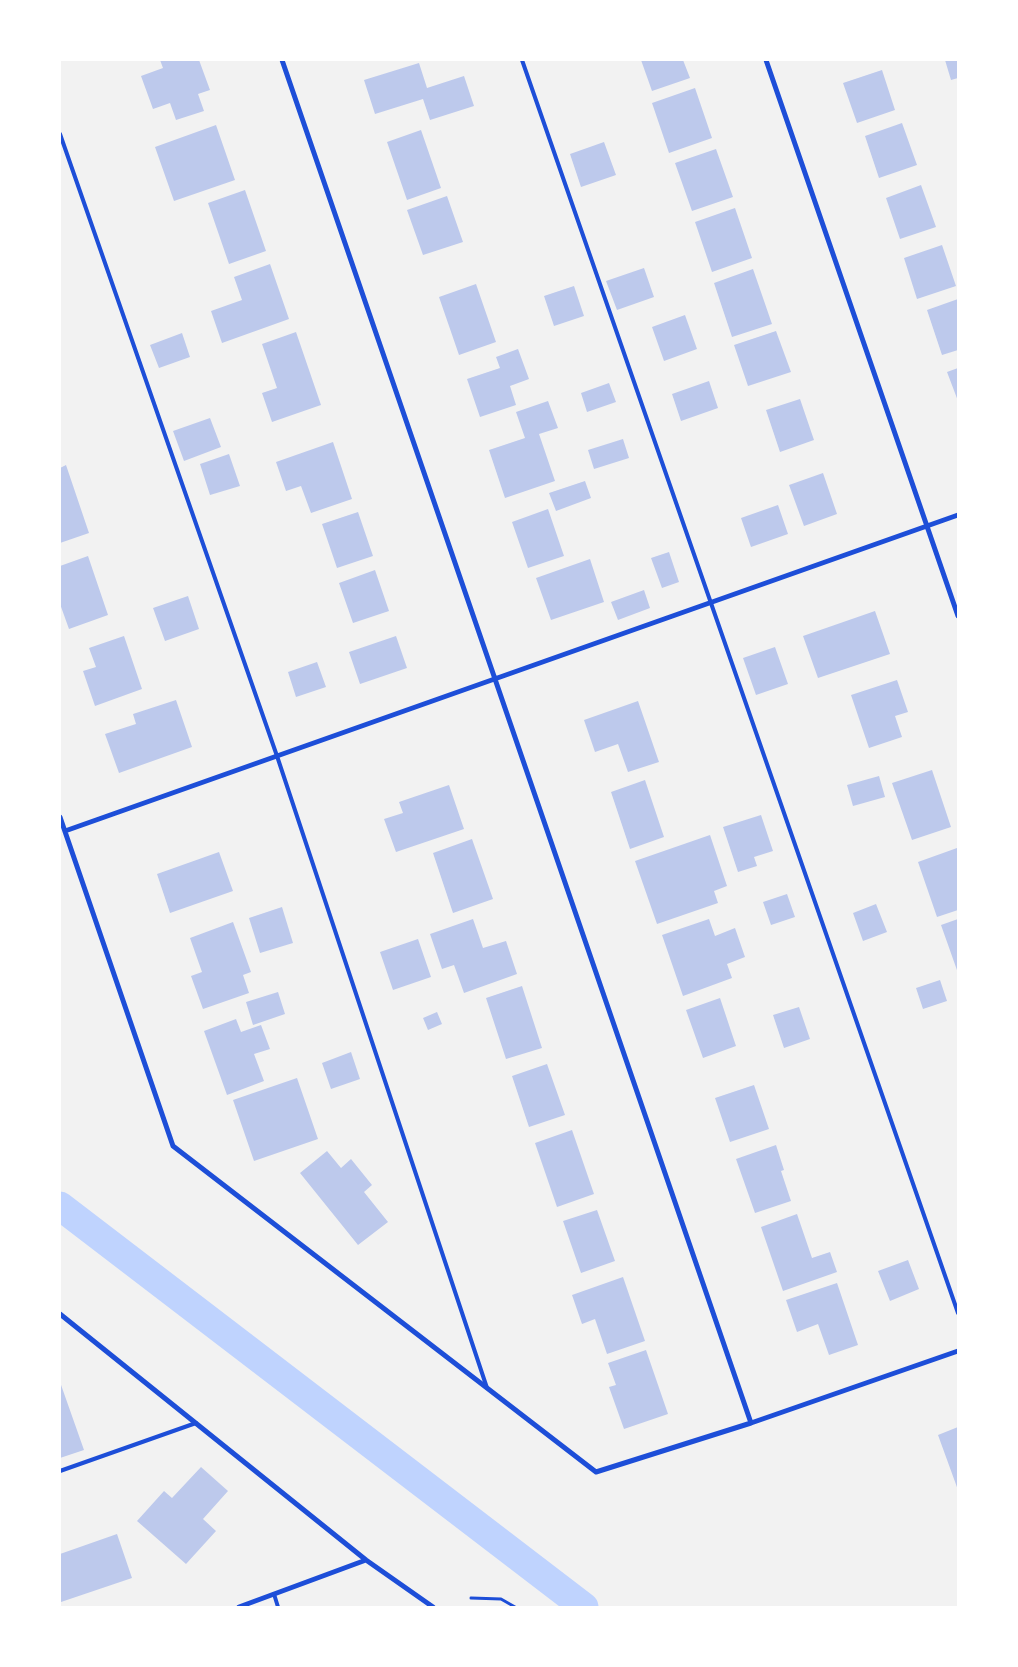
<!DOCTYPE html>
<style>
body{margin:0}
#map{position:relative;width:1018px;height:1667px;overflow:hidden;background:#f2f2f2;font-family:"Titillium Web",sans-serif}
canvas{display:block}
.frame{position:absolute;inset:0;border:61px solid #fff;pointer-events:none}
</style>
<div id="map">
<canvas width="1018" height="1667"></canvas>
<div class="frame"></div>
</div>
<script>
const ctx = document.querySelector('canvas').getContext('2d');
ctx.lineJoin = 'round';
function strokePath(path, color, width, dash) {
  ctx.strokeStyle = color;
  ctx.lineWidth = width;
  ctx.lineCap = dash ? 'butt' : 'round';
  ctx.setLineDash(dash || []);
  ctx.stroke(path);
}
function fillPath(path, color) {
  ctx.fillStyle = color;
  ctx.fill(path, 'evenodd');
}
const canal = new Path2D(`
 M60 1206 584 1607`);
const building = new Path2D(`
 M160 60H199L210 90 198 94 204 111 176 120 170 103 153 109 141 76 163 68Z
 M641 60H683L690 78 652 91Z
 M945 60H958V78L951 80Z
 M419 63 427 88 464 76 474 106 430 120 423 99 375 114 364 80Z
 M882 70 895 110 857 123 843 83Z
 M695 88 712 138 669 153 652 103Z
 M902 123 917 165 879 178 865 136Z
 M216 125 235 180 174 201 155 147Z
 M421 130 441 188 407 200 387 142Z
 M604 142 616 175 581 187 570 154Z
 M716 149 733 197 692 211 675 163Z
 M921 185 936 227 900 239 886 198Z
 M245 190 266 251 229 264 208 203Z
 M447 196 463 242 423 255 407 210Z
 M735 208 752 258 712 272 695 222Z
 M942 245 956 286 917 299 904 258Z
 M270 264 289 319 222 343 211 311 242 300 234 277Z
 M644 268 654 297 617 310 606 281Z
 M753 269 772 324 732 337 714 283Z
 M476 284 496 342 459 355 439 297Z
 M574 286 584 316 554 326 544 296Z
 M958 299V350L942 355 927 310Z
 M685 315 697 349 664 361 652 327Z
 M776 331 791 372 748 386 734 345Z
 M296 332 321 405 272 422 262 393 277 388 262 344Z
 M182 333 190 357 159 368 150 345Z
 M518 349 529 379 510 386 516 405 480 417 467 379 500 368 496 357Z
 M958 368V401L947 372Z
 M709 381 718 408 681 421 672 394Z
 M609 383 616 402 587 412 581 393Z
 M800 399 814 440 780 452 766 410Z
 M548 401 558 428 539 434 555 481 505 498 489 450 525 438 516 412Z
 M210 418 221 447 184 461 173 431Z
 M623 439 629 458 594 469 588 450Z
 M333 442 352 499 311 513 301 486 286 491 276 462Z
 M229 454 240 486 210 495 200 464Z
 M66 465 89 533 60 543V468Z
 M823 473 837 514 804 526 789 485Z
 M585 481 591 498 556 511 549 493Z
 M778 505 788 534 751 547 741 518Z
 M548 509 564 556 528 568 512 522Z
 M358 512 373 556 337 568 322 524Z
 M669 552 679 582 662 588 651 558Z
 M88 556 108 615 69 629 60 604V566Z
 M590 559 604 602 551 620 536 578Z
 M375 570 389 611 353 623 339 583Z
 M644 590 650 608 618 620 611 602Z
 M188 596 199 629 165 641 153 608Z
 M875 611 890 654 818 678 803 636Z
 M124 636 142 689 95 706 83 671 96 667 89 648Z
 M396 636 407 668 360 684 349 652Z
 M775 647 788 684 756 695 743 658Z
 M317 662 326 687 296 697 288 672Z
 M897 680 908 712 895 716 902 737 869 748 851 695Z
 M176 700 192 747 119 773 105 734 136 724 133 714Z
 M638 701 659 762 628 772 618 744 595 752 584 720Z
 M932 770 951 827 912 840 892 783Z
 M879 776 885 797 853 806 847 785Z
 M645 780 664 837 630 849 611 792Z
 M449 785 464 829 396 852 384 819 403 813 399 802Z
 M761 815 773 851 754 857 757 866 738 872 723 827Z
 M710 835 727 886 714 891 718 903 657 924 635 861Z
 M472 839 493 899 453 913 433 853Z
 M957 848 958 910 937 917 918 862Z
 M219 852 233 891 170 913 157 874Z
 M787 894 795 917 771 925 763 902Z
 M876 904 887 932 863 941 853 913Z
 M282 907 293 943 260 953 249 918Z
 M473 919 483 948 506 941 517 974 464 993 454 965 442 969 430 934Z
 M709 919 715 936 735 928 745 957 727 964 732 978 683 996 662 935Z
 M958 919V973L941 925Z
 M233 922 251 972 243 975 249 993 203 1009 191 976 202 972 190 938Z
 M418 939 431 977 393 990 380 952Z
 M940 980 947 1001 923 1009 916 988Z
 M522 986 542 1048 506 1059 486 998Z
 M278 992 285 1014 253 1025 246 1002Z
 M720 998 736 1046 703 1058 686 1010Z
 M799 1007 810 1039 784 1048 773 1015Z
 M437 1012 442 1024 428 1030 423 1018Z
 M236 1019 241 1032 261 1025 270 1049 254 1054 264 1081 227 1095 204 1031Z
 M351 1052 360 1079 331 1089 322 1063Z
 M547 1064 565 1115 529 1127 512 1076Z
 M297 1078 318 1139 254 1161 233 1100Z
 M754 1085 769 1129 730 1142 715 1098Z
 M572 1130 594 1194 557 1207 535 1143Z
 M776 1145 784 1170 781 1171 791 1201 755 1213 736 1159Z
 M327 1151 341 1168 351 1159 372 1185 364 1192 388 1222 358 1245 300 1173Z
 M597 1210 615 1261 581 1273 563 1221Z
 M797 1214 812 1258 830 1252 837 1272 783 1291 761 1227Z
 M908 1260 919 1289 890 1301 878 1271Z
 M623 1277 645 1341 607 1354 595 1319 582 1324 572 1295Z
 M837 1283 858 1345 829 1355 818 1324 797 1332 786 1300Z
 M646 1350 668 1414 624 1429 609 1387 616 1385 608 1363Z
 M60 1382 84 1450 60 1458Z
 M958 1427V1490L938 1435Z
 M201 1467 228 1491 203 1519 216 1531 186 1564 137 1521 164 1491 172 1498Z
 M117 1534 132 1578 61 1602 60 1554Z`);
const path = new Path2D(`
 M471 1598 501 1599 515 1607`);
const service = new Path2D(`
 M522 60 958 1313
 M60 134 277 756 487 1388
 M60 1471 196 1423
 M274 1594 278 1607`);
const minor = new Path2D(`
 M282 60 751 1423
 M766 60 958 616
 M60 817 173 1146 596 1472 751 1423 958 1351
 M65 831 958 515
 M60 1314 366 1560 433 1607
 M239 1607 366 1560`);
strokePath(canal, '#bfd3fe', 29);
fillPath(building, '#bdc9ec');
strokePath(path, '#1d4ed8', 3);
strokePath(service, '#1d4ed8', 4);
strokePath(minor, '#1d4ed8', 5);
</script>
